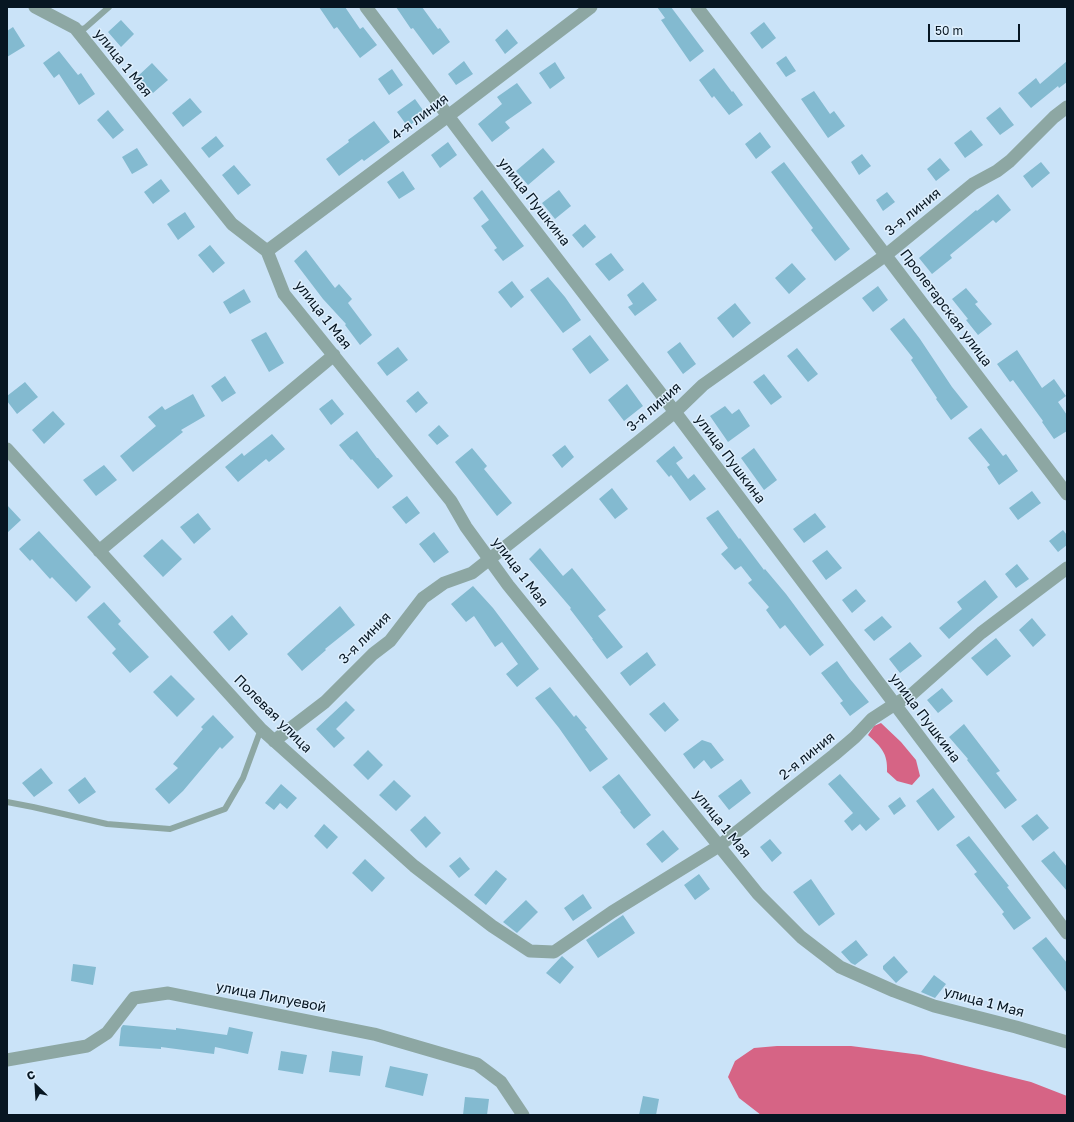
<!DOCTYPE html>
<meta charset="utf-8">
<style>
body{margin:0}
#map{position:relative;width:1074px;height:1122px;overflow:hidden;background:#cae3f8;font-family:"Golos Text",sans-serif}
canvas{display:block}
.frame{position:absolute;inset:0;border:8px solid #071622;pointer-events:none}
.north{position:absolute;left:16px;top:1066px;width:40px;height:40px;-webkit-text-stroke:3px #deeffd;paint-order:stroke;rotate:335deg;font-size:11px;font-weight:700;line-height:16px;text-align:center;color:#071622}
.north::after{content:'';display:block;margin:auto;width:14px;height:18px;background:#071622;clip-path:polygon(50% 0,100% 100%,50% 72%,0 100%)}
.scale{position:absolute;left:928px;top:24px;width:92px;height:18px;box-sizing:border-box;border:2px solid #071622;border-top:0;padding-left:5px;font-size:12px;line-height:14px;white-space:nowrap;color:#071622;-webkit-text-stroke:3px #deeffd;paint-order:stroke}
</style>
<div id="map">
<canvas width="1074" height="1122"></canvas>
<div class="frame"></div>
<div class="north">С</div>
<div class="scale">50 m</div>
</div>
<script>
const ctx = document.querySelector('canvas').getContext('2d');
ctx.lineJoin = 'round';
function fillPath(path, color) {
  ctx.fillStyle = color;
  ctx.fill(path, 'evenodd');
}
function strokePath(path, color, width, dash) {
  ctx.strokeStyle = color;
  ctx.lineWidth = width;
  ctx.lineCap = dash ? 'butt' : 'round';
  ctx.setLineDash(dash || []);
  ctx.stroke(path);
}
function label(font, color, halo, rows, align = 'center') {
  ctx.font = font + ' "Golos Text",sans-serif';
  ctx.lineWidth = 3;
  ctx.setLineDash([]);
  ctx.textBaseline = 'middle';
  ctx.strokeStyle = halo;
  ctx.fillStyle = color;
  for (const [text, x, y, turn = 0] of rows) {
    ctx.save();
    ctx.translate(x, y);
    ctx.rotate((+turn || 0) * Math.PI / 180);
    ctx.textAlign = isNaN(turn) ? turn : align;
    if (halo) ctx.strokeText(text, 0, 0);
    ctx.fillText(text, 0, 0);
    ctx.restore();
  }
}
const water = new Path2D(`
 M881 723 901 742 916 760 920 776 912 785 897 781 887 772C888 753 881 747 868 735L874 726Z
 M777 1046H851L921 1055 1031 1082 1067 1096V1115H761L739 1098 728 1077 735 1061 754 1048Z`);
const building = new Path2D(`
 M319 7H345L360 29 363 27 377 45 360 58 337 27 334 29Z
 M396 7H422L438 29 440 28 450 42 433 55 413 28 411 29Z
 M657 7H671L704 51 690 62 661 20 665 18Z
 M121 20 134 34 121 47 108 32Z
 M764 22 776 38 762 49 750 33Z
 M13 27 25 46 7 57V31Z
 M507 29 518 43 505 54 495 40Z
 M59 51 78 75 81 73 95 94 79 105 59 74 54 78 43 63Z
 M786 56 796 71 786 77 776 63Z
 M464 61 473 74 456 85 448 74Z
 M1067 61V82L1059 88 1058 86 1031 108 1018 93 1036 78 1040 84Z
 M555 62 565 78 550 89 539 73Z
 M152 63 168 80 153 93 138 76Z
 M714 68 732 92 733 91 743 105 729 115 714 96 712 98 699 80Z
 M392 69 403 85 389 95 378 79Z
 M517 83 532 103 505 122 510 128 492 142 478 124 502 104 497 97Z
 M814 91 830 114 834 111 845 126 828 138 801 99Z
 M190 98 202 112 183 127 172 113Z
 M415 99 425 113 408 127 397 112Z
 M1000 107 1014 125 1000 135 986 118Z
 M108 110 124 130 113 139 97 120Z
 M374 121 390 142 364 161 362 159 339 176 326 159 349 142 348 140Z
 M971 130 983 145 965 158 954 143Z
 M760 132 771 147 756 159 745 144Z
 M216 136 224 146 209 158 201 148Z
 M448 142 457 155 440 168 431 155Z
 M137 148 148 165 132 174 122 157Z
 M543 148 555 162 528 185 516 171Z
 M862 154 871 166 859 175 851 162Z
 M940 158 950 170 936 181 927 169Z
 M784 162 850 249 835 261 811 230 813 228 771 172Z
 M1041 162 1050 173 1032 188 1023 176Z
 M234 165 251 185 238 195 222 175Z
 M403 171 415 189 399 199 387 182Z
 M161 179 170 191 153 204 144 192Z
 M482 190 524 246 503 261 494 250 497 248 481 226 489 220 473 198Z
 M559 190 571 206 555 219 542 203Z
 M887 192 895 202 883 211 876 200Z
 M998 194 1011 210 996 223 993 220 950 255 952 258 932 274 919 258 976 210 977 211Z
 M185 212 195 227 178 240 167 224Z
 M585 224 596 237 583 248 572 235Z
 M210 245 225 263 213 273 198 255Z
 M306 250 335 288 339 284 352 299 348 303 372 335 360 345 345 325 346 324 323 299 294 261Z
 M611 253 624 270 609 281 595 264Z
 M792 263 806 279 789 294 775 278Z
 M548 277 565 297 581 320 563 333 530 290Z
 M512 281 524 297 511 308 498 292Z
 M643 282 657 300 635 316 628 307 633 304 627 295Z
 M878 286 888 300 873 312 862 298Z
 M966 288 978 302 975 304 992 324 978 335 966 320 968 319 952 299Z
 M244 289 251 302 230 314 223 302Z
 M735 303 751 323 733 338 717 318Z
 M904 318 920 339 952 387 968 407 951 420 936 399 937 398 911 360 913 358 890 329Z
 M266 332 284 363 269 372 251 340Z
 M590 335 609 360 590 374 572 349Z
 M680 342 696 364 683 374 667 352Z
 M398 347 408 360 387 376 377 363Z
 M797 348 818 374 808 382 787 356Z
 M1017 350 1042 388 1054 379 1066 396 1058 402 1067 415V431L1054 439 1042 422 1043 421 1013 380 1010 382 997 364Z
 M764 374 782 397 771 405 753 382Z
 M225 376 236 393 222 402 211 386Z
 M25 382 38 397 17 414 7 401V396Z
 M627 384 643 406 624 421 608 400Z
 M418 391 428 403 416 413 406 401Z
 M193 394 205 416 181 430 183 432 133 472 120 456 156 426 148 417 162 406 165 410Z
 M332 399 344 414 331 425 319 409Z
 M725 406 732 414 739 409 750 426 728 442 710 416Z
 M53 411 65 424 44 444 32 430Z
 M439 425 449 436 437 445 428 435Z
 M981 428 1003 456 1006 454 1018 471 999 485 987 467 990 465 968 438Z
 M357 431 377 458H378L393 476 378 489 352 459 351 460 339 445Z
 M272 434 285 449 269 462 266 459 238 482 225 467 242 453 244 456Z
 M565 445 574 457 562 468 552 455Z
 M674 446 683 458 676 463 688 479 694 474 706 489 690 501 671 475 669 477 656 461Z
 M472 448 487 466 484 469 512 503 497 516 455 462Z
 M754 448 777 480 764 490 741 458Z
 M104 465 117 480 96 496 83 480Z
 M612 488 628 509 615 519 599 499Z
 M1032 491 1041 503 1018 520 1009 508Z
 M407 496 420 513 406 524 392 507Z
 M7 505 21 520 7 533Z
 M718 510 739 539 740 538 764 570 765 569 786 594 824 645 810 656 785 625 780 629 766 610 769 607 748 583 752 580 741 566 735 570 721 554 728 548 706 518Z
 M198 513 211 529 194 544 180 527Z
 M815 513 826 527 804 543 793 529Z
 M1063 530 1067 535V545L1058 552 1049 541Z
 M39 531 91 587 76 602 52 577 50 579 32 559 30 561 19 549Z
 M434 532 449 552 434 563 419 544Z
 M162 539 182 559 163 577 143 556Z
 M540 548 563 576 572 568 606 610 598 616 623 647 607 659 592 639H593L570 609 571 608 529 559Z
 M827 550 842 568 826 580 812 561Z
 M1017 564 1029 579 1016 588 1005 574Z
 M985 580 998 597 949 639 939 628 962 609 957 602Z
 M473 586 493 608 539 669 517 687 506 674 518 664 502 642 495 647 474 616 466 622 451 604Z
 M856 589 866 601 852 613 842 600Z
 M104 602 121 621 118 624 149 657 130 673 112 653 116 649 87 617Z
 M340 606 355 625 325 649 326 650 302 671 287 654Z
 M232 615 248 634 229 651 213 632Z
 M882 616 892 627 874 641 864 630Z
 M1032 618 1046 635 1033 647 1019 630Z
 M996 638 1011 656 987 676 971 658Z
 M910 642 922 656 900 673 889 659Z
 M647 652 656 665 630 686 620 673Z
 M837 661 850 679 869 702 850 716 840 703 843 701 821 673Z
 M171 675 195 699 177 717 153 692Z
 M550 687 574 717 576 715 587 728 585 729 608 759 590 772 559 728 535 698Z
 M942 688 953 701 938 713 927 700Z
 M346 701 355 710 336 729 345 738 334 748 316 729Z
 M664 702 679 720 665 732 649 714Z
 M213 715 234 737 222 749 220 747 183 791 169 804 155 789 178 768 173 764 203 729 201 727Z
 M964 724 1000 771 996 773 1017 800 1005 809 967 760 968 759 949 737Z
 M702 740 711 743 724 760 711 769 704 760 694 769 683 754Z
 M368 750 383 765 368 780 353 765Z
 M41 768 53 783 34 797 22 783Z
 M619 774 651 815 634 829 620 812 621 811 602 787Z
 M840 774 880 819 866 831 860 824 852 831 844 821 853 813 828 784Z
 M85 777 96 792 79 804 68 790Z
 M741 779 751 793 729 810 718 796Z
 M394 780 411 796 396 811 379 795Z
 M281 784 297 798 287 809 280 803 274 810 265 803Z
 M933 788 955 817 938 831 916 801Z
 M900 797 906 806 894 815 888 806Z
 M1037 814 1049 828 1033 841 1021 826Z
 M425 816 441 833 426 848 410 830Z
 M324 824 338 837 327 849 314 836Z
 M663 830 679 849 662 863 646 844Z
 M969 836 1009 886 1007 887 1031 918 1014 930 1002 914 1004 912 974 874 977 872 956 845Z
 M770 839 782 853 772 862 760 847Z
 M1054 851 1067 867V891L1041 861Z
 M460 857 470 869 459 878 449 866Z
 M365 859 385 878 372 892 352 873Z
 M496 870 507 879 486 905 474 895Z
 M699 874 710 889 695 900 684 885Z
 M811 879 835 914 819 926 793 892Z
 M583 894 592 908 573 921 564 908Z
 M526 900 538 912 517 933 503 922Z
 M623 915 635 933 598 958 586 940Z
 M1046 937 1067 963V993L1032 948Z
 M856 940 868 955 855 965 851 963 841 952Z
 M562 956 574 967 560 984 546 973Z
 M894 956 908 972 896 983 883 969V966Z
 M73 964 96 967 93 985 71 981Z
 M934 975 946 984 935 998 921 992Z
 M123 1025 176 1030V1028L227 1035 229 1027 253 1032 248 1054 215 1047 214 1054 161 1047V1049L119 1046 121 1028Z
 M281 1051 307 1055 303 1074 278 1070Z
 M332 1051 363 1056 360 1076 329 1072Z
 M390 1066 428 1074 423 1096 385 1087Z
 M643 1096 659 1099 656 1115H639Z
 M465 1097 489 1099 487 1115H463Z`);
const lane = new Path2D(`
 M77 28 84 29 109 7
 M7 802 33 807 107 824 170 829 225 809 243 778 261 729`);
const street = new Path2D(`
 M35 7 75 28 232 224 267 251 284 294 451 501 466 527 508 585 758 894 801 937 840 967 894 991 934 1006 1016 1027 1067 1042
 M366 7 488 169 675 412 1067 933
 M697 7 1067 494
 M267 251 448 116 591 7
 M7 449 261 729 414 866 492 926 530 951 554 952 612 912 719 846 834 755 855 737 872 719 895 704 911 695 981 633 1067 568
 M99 551 334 355
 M274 741 325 702 373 654 390 641 423 598 444 583 472 573 638 442 675 412 703 385 886 255 973 184 997 171 1010 161 1054 117 1067 107
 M7 1060 87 1046 107 1033 134 998 168 993 374 1034 477 1064 501 1082 523 1115`);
const streetNames = [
 ["улица 1 Мая",123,63,51],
 ["4-я линия",420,117,-37],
 ["улица Пушкина",534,202,52],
 ["3-я линия",913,212,-39],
 ["Пролетарская улица",946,308,53],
 ["улица 1 Мая",323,315,52],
 ["3-я линия",654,407,-41],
 ["улица Пушкина",730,459,53],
 ["улица 1 Мая",520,572,53],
 ["3-я линия",365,638,-45],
 ["Полевая улица",273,714,45],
 ["улица Пушкина",925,718,53],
 ["2-я линия",807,756,-39],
 ["улица 1 Мая",722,824,51],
 ["улица Лилуевой",271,997,11],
 ["улица 1 Мая",984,1002,15]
];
fillPath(water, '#d66485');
fillPath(building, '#83bad0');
strokePath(lane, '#8da7a3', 6);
strokePath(street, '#8da7a3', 13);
label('14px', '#071622', '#deeffd', streetNames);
</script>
